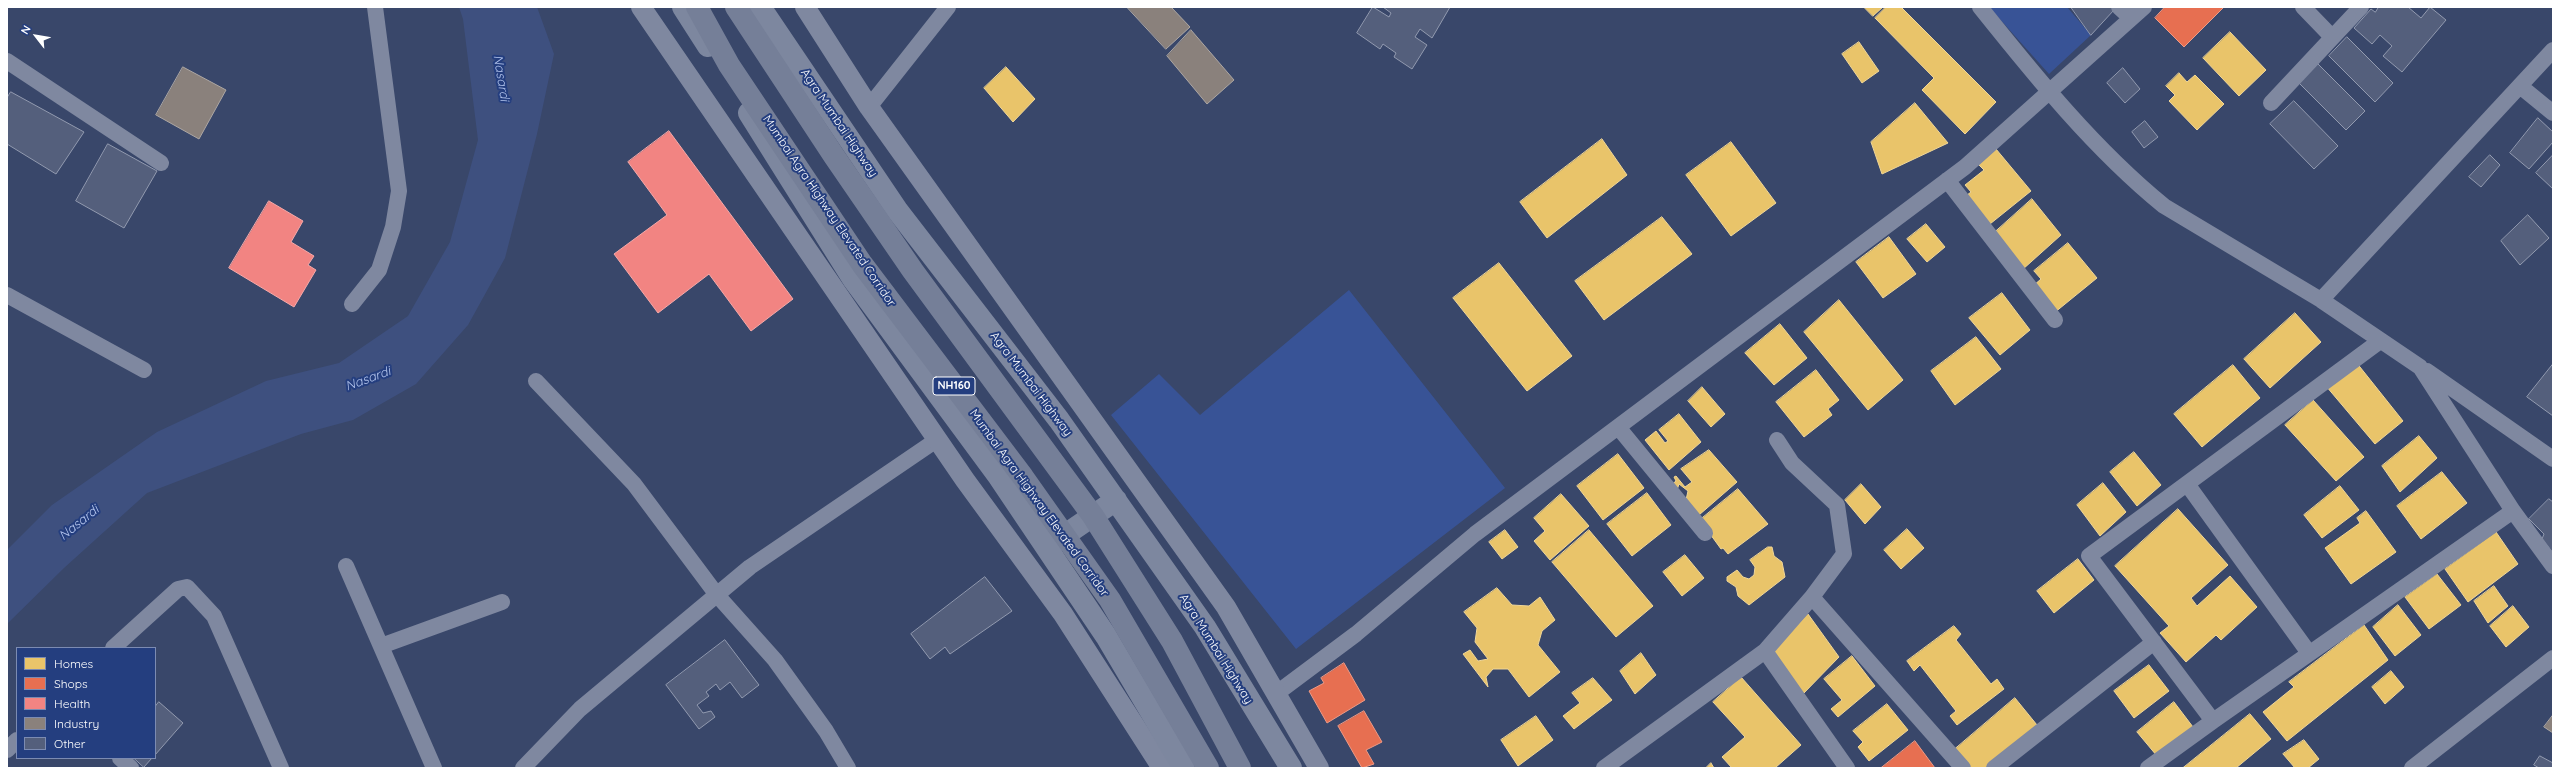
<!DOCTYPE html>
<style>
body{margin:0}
#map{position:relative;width:2560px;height:775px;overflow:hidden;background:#39476a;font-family:Quicksand,sans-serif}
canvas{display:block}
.frame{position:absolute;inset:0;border:8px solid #fff;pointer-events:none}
.legend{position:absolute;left:16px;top:647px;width:140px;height:112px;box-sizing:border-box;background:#243e7f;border:1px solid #7c8bb2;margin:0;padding:5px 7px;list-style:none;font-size:12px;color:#fff}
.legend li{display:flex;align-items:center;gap:8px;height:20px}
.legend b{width:20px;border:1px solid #7c8bb2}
.north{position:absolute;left:16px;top:16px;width:40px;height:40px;-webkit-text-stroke:3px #243e7f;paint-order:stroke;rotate:301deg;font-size:11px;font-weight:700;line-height:16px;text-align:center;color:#fff}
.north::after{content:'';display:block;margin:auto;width:14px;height:18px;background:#fff;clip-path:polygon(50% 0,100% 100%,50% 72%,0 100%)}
</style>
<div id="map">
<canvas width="2560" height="775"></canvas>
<div class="frame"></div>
<ul class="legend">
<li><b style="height:11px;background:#e9c46a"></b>Homes</li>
<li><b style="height:11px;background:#e76f51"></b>Shops</li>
<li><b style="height:11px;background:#f28482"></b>Health</li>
<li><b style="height:11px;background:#8a817c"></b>Industry</li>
<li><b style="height:11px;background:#545f7c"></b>Other</li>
</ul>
<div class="north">N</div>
</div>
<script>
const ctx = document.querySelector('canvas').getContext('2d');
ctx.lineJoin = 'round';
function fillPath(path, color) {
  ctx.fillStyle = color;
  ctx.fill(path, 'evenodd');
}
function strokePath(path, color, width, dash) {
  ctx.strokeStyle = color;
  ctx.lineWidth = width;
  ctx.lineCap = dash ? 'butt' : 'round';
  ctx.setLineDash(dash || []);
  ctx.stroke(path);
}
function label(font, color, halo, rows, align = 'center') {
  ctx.font = font + ' Quicksand,sans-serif';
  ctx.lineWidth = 4;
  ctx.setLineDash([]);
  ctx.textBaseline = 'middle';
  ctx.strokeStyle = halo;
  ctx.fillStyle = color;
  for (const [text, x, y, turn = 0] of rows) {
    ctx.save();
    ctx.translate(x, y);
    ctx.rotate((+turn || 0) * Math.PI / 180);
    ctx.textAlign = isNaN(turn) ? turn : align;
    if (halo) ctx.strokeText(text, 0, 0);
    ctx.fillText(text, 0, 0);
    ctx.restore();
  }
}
const green = new Path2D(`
 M1989 7H2067L2091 35 2049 74Z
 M1349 290 1505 488 1296 649 1111 415 1159 374 1200 415Z`);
const water = new Path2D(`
 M459 7H537L554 54 537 134 505 258 468 325 416 384 353 420 301 434 147 493 64 568 7 624V550L52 505 157 432 266 381 339 363 408 316 450 242 478 140 463 19Z`);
const homes = new Path2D(`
 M1864 7H1883L1873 16Z
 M1886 7H1901L1996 102 1965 134 1922 90 1934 78 1875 18Z
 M2230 32 2266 70 2239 96 2203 58Z
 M1859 42 1879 71 1862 83 1842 54Z
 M1006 67 1035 99 1013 122 984 88Z
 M2179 73 2187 82 2195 75 2224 104 2197 130 2169 101 2175 95 2166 86Z
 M1915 103 1948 143 1882 174 1871 142Z
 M1602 139 1627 175 1547 238 1520 202Z
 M1731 142 1776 203 1731 236 1686 175Z
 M1996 149 2031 191 1985 228 1962 199 1971 192 1965 185 1984 170 1978 164Z
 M2032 199 2061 235 2022 270 1993 234Z
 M1662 217 1692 254 1604 320 1575 281Z
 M1926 224 1945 247 1927 262 1907 239Z
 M1889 237 1916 274 1883 298 1856 262Z
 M2068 243 2097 278 2054 313 2033 286 2041 279 2034 271Z
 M1499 263 1572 356 1527 391 1453 298Z
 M2002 293 2030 330 2000 355 1969 318Z
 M1839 300 1903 380 1868 410 1804 332Z
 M2295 313 2321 342 2270 388 2244 359Z
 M1780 324 1807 358 1774 385 1745 353Z
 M1976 337 2001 369 1955 405 1931 371Z
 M2356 362 2403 421 2375 444 2326 386Z
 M2233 365 2260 398 2202 447 2174 414Z
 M1816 370 1839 400 1828 409 1832 415 1804 437 1776 402Z
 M1702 387 1725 414 1711 427 1688 401Z
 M2313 400 2364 457 2336 481 2285 425Z
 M1679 414 1701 442 1669 470 1645 440 1656 431 1665 443 1668 441 1659 430Z
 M2419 436 2437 458 2400 492 2382 466Z
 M1709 450 1737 482 1699 515 1686 500 1688 491 1679 484 1676 493 1670 486 1676 481 1674 477 1676 476 1685 487 1692 482 1681 469Z
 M2134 452 2161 485 2137 506 2110 472Z
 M1618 454 1644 488 1603 520 1577 486Z
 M2442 472 2467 503 2421 539 2397 506Z
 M2103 483 2126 512 2100 536 2077 505Z
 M1861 484 1881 507 1865 524 1845 500Z
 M2340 486 2359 510 2322 538 2304 515Z
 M1738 489 1768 524 1728 554 1723 548 1721 549 1700 520Z
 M1647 493 1671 525 1632 556 1607 524Z
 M1561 494 1589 526 1550 560 1534 541 1545 531 1534 518Z
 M2178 509 2228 565 2191 598 2197 606 2230 576 2257 607 2221 640 2216 635 2186 662 2160 633 2169 626 2115 566Z
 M2366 511 2396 552 2351 584 2325 548 2360 523 2357 518Z
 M1907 529 1924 548 1901 569 1884 550Z
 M1505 530 1518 547 1502 559 1489 542Z
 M1589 530 1653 606 1616 637 1552 562Z
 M2496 532 2518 564 2468 602 2445 569Z
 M1768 547H1772L1774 556 1782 562 1785 577 1749 605 1738 596 1736 587 1727 581V577L1737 570 1743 577 1749 579 1754 575 1755 567 1750 560Z
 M1685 555 1704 578 1682 596 1663 572Z
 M2078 559 2094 580 2054 613 2037 591Z
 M2437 574 2461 605 2429 629 2405 597Z
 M2494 586 2508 606 2488 623 2474 601Z
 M1497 588 1512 605 1529 606 1540 597 1555 620 1542 631 1538 645 1560 672 1529 697 1508 669H1493L1486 677 1488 687 1463 654 1470 650 1478 661 1488 659 1475 642 1477 628 1464 612Z
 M2398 605 2421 635 2395 656 2373 627Z
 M2513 606 2529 627 2506 647 2490 626Z
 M1808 614 1839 657 1802 695 1771 650Z
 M2364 625 2388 660 2287 741 2263 712 2294 687 2289 682Z
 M1954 626 1961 634 1956 640 1991 684 1997 679 2004 689 1957 725 1950 716 1956 711 1920 665 1914 671 1907 661Z
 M1641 653 1656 675 1635 694 1620 671Z
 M1852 656 1875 686 1838 717 1831 709 1842 700 1824 679Z
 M2149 665 2169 691 2134 718 2114 691Z
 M2391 671 2404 687 2385 704 2372 687Z
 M1741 677 1801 745 1775 768H1732L1722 757 1745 737 1713 702Z
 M1593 678 1612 700 1574 729 1563 716 1580 703 1572 693Z
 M2015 698 2037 725 1986 768H1969L1954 750Z
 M2174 702 2193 727 2157 756 2137 732Z
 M1887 704 1908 730 1869 761 1858 747 1863 742 1853 731Z
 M2250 714 2271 739 2236 768H2183Z
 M1536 716 1553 740 1518 766 1501 740Z
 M2304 740 2319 759 2308 768H2295L2283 754Z
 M1711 763 1714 768H1706Z`);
const shops = new Path2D(`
 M2165 7H2224L2184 47 2155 18Z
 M1344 663 1365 700 1327 723 1309 691 1324 683 1321 678Z
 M1364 711 1382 742 1366 750 1374 764 1362 768 1338 726Z
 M1915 741 1935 768H1881Z`);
const health = new Path2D(`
 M669 131 793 299 751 331 709 274 658 313 614 254 667 215 628 162Z
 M269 201 303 221 291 242 314 256 308 265 316 270 294 307 229 268Z`);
const industry = new Path2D(`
 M1127 7H1171L1190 27 1166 49Z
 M1191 30 1234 80 1207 104 1167 56Z
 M183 67 226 90 199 139 156 115Z
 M2553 715V733L2544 727Z`);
const building = new Path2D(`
 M1373 7 1389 17 1391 13 1383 7H1450L1432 38 1420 29 1415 37 1427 45 1412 69 1394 57 1396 53 1383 44 1380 49 1357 33Z
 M2071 7H2111L2114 10 2091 35Z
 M2379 7H2408L2421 18 2430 7 2446 20 2402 72 2383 56 2392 46 2380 35 2372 44 2354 28 2371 9 2375 12Z
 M2347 37 2393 83 2375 102 2329 56Z
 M2317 63 2365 111 2346 130 2298 82Z
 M2123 68 2140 89 2125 103 2107 83Z
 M11 92 84 132 56 174 7 144V98Z
 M2294 101 2338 146 2314 169 2270 124Z
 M2538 118 2553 132V142L2529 169 2510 153Z
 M2145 121 2158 137 2144 148 2132 132Z
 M108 144 157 171 124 228 76 201Z
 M2490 155 2500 165 2481 187 2469 177Z
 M2553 155V189L2536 173Z
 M2528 215 2549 238 2520 265 2501 241Z
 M2553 364V416L2527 397Z
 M2549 499 2553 502V553L2542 539 2544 534 2529 519Z
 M985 577 1012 611 950 654 945 647 930 659 911 634Z
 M725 640 759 685 742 698 730 682 720 690 716 684 706 692 709 696 697 705 703 713 711 711 715 717 699 729 666 685Z
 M159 702 183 723 155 755V707Z
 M2540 756 2553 763V768H2539L2534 765Z
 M134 758H152L144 767Z`);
const minor = new Path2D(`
 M1980 7C2036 77 2094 149 2164 206L2321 300 2420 367 2513 511 2553 566
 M2119 7 2131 18
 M2303 7 2332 37
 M7 61 161 163
 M2520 86 2553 113
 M2271 103 2361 7
 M869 107 948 7
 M1947 180 2055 320
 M7 295 144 370
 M2321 300 2553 50
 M352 304 379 270 393 227 399 191 375 7
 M2380 341 2089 556 2213 721 2513 511
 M2427 371 2553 459
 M536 381 634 484 717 595 775 660 826 731 848 768
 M1618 427 1705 533
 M2187 484 2309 653
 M346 566 434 768
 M1812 597 1963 768
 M381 646 502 602
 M113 648 178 589 187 587 214 616 281 768
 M1765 651 1847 768
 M1277 693 1356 634 1475 534 1965 167 2144 7
 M7 750 17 740
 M120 758 131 768
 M523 768 580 709 750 567 938 439
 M1604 768 1765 651 1812 597 1844 554 1837 505 1792 463 1777 440
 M1994 768 2154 642
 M2148 768 2213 721
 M2412 768 2553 658`);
const tertiary = new Path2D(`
 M641 7 965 480 1063 614 1162 768
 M805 7 869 107 1226 607 1319 768`);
const primary = new Path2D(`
 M683 7 708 46
 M760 7 897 210 1059 420 1205 627 1291 768
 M749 113 853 279 999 477 1106 636 1184 768
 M1049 546 1116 500`);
const motorwayBridge = new Path2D(`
 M697 7 729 65 862 264 1023 477 1110 600 1208 768
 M736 7 834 156 913 271 1093 516 1172 641 1240 768`);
const shields = [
 [954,386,42]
];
const shieldNames = [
 ["NH160",954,386]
];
const streetNames = [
 ["Agra Mumbai Highway",839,123,56],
 ["Mumbai Agra Highway Elevated Corridor",829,211,56],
 ["Agra Mumbai Highway",1031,384,53],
 ["Mumbai Agra Highway Elevated Corridor",1039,503,54],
 ["Agra Mumbai Highway",1216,649,58]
];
const waterNames = [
 ["Nasardi",501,78,81],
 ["Nasardi",368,379,-20],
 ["Nasardi",79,523,-39]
];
fillPath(green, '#385396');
fillPath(water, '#3e507f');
fillPath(homes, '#e9c46a');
strokePath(homes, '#f0d697', 1);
fillPath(shops, '#e76f51');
strokePath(shops, '#ee9a85', 1);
fillPath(health, '#f28482');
strokePath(health, '#f6a9a8', 1);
fillPath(industry, '#8a817c');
strokePath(industry, '#ada7a3', 1);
fillPath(building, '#545f7c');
strokePath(building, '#929aaf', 1);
strokePath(minor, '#7f88a0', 16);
strokePath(tertiary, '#7f88a0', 20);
strokePath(primary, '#7d879f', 22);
strokePath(motorwayBridge, '#757f98', 22);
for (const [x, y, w] of shields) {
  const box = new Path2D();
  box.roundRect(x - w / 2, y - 9, w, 18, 3);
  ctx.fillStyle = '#243e7f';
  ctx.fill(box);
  strokePath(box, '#fff', 1);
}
label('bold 11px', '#fff', null, shieldNames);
label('12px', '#fff', '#243e7f', streetNames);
label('italic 13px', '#b5c6ee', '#243e7f', waterNames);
</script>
